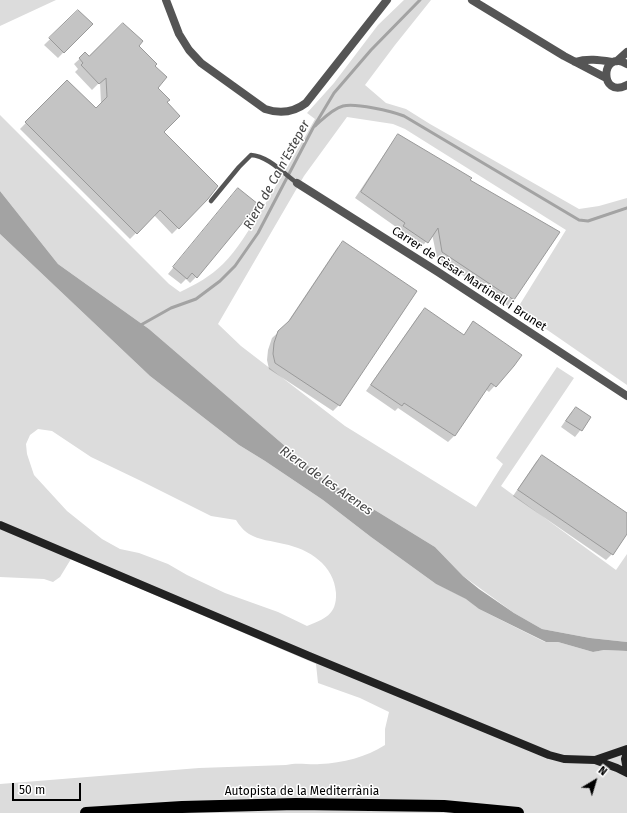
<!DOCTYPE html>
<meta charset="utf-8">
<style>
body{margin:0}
#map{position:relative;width:627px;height:813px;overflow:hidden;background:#fff;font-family:"Fira Sans",sans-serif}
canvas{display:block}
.north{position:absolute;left:575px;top:761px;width:40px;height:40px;-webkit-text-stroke:3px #fff;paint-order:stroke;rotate:38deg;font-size:11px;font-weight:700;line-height:16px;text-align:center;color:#000}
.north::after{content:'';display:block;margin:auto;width:14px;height:18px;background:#000;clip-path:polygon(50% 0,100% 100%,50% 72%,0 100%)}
.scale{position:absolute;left:12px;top:783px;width:69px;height:18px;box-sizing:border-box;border:2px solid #000;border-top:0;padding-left:5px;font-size:12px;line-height:14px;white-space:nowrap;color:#000;-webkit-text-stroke:3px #fff;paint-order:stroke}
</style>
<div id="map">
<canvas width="627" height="813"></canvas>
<div class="north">N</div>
<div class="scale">50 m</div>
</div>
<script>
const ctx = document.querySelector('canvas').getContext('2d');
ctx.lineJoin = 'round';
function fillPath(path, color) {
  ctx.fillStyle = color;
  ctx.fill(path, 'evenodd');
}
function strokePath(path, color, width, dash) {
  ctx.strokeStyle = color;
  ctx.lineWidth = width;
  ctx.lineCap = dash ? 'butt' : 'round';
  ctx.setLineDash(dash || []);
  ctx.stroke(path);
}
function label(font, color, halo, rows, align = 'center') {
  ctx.font = font + ' "Fira Sans",sans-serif';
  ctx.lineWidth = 3;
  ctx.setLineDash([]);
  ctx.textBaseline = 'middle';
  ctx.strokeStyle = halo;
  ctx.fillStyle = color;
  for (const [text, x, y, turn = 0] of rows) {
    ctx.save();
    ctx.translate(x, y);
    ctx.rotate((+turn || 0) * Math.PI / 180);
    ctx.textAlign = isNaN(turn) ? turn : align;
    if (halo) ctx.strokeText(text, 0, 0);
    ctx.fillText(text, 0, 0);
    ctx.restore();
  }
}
const green = new Path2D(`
 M0 0H56L0 26Z
 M404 0H431L395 45 365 85 386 103 406 109 430 124 579 209 599 206 627 198V385L517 309 566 230 405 129 393 124 347 117 304 176 218 324 241 346 345 426 476 507 503 464 496 458 557 367 574 378 501 486 616 570 627 554V642L590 638 542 629 514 613 463 576 435 547 321 477 149 329 58 264 0 191V115L169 284 180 292C195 285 211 276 223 264 238 249 248 231 259 214 278 183 297 151 315 119L307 113 334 83 378 25Z
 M0 234 150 376 239 445 265 461 323 500 371 537 436 584 467 599 479 609 545 642H558L593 652 604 650 627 651V813H0V784L199 768 286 765C298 762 308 765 320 764 343 763 366 757 385 745V729L389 712 360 698 318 683 316 664 71 559 60 577 53 582 44 579 0 577ZM38 429 52 431 91 457 139 480 211 516 236 520C240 526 243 530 249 534 259 540 272 541 284 544 309 549 334 565 336 593 337 615 324 619 307 626L278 612 225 593 187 575 168 564 139 553 120 549 102 539 67 511 34 475 27 454 26 444 30 435Z`);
const water = new Path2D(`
 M0 191 58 264 149 329 321 477 435 547 463 576 479 589 514 613 542 629 590 638 627 642V651L604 650 593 652 558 642H546L479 609 466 599 436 584 371 537 323 500 265 461 239 445 150 376 0 234Z`);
const shadow = new Path2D(`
 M78 12 91 24 58 58 44 45Z
 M137 46 154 66 156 88 166 103 163 132 207 199 172 234 154 215 130 239 20 129 67 81 96 109 101 103 100 82 92 90 75 72 78 69 74 64 85 54 89 57Z
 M399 135 468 181 559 233 513 300 508 306 437 258 432 234 421 248 398 232 399 229 355 198 393 141Z
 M233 195 196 277 190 283 186 279 181 284 168 274Z
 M343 243 339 405 333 411 269 369 267 360 268 350 272 338 285 326 337 248Z
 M425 309 463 336 474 323 513 366 489 392 485 389 454 436 448 442 398 408 395 411 366 391 419 315Z
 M576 408 590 418 575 437 561 427 570 414Z
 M542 456 627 514V532L612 554 606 560 513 496 536 462Z`);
const stream = new Path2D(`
 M315 126C323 119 332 109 343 106 356 103 391 111 404 116L579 220 588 221 627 208
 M139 326 171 308 196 299 220 281 235 266 258 233 313 128 334 93 371 50 420 0`);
const building = new Path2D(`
 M78 10 93 24 64 53 49 38Z
 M123 23 143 41 139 46 157 64 155 66 167 77 158 88 170 100 167 102 180 116 164 132 218 186 208 199 179 229 160 210 137 234 25 122 67 80 96 108 107 97 106 78 99 84 81 65 83 63 79 58 85 52 89 56Z
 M398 134 472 178 470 180 560 232 514 300 442 252 438 228 428 243 403 226 405 223 361 192Z
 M238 188 258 204 197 278 192 273 187 279 173 267Z
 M343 241 417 291 340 406 275 363 273 354 274 343 278 331 289 321Z
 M425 308 464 335 473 321 522 355 514 366 496 387 491 383 455 436 404 403 402 406 371 385Z
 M576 407 591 417 582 431 566 421Z
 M542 455 627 513V534L613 555 518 490Z`);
const lane = new Path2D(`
 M211 201 239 167 251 155C268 156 283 173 297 183`);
const street = new Path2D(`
 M166 0 179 34 189 50 201 63 265 109C280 114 293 113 306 103L387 0
 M472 0 564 56 606 78
 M617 61 627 52
 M575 62C588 58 600 60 613 62
 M627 64C600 48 599 100 627 85
 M297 183 438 272 627 396`);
const secondary = new Path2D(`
 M0 525 309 656 549 755 564 759 595 760 627 749
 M627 753 625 759 627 770
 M595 760 617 768 627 773`);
const highway = new Path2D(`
 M86 813 182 807 296 804 444 806 518 813`);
const streetNames = [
 ["Carrer de Cèsar Martinell i Brunet",469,279,33],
 ["Autopista de la Mediterrània",302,792]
];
const waterNames = [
 ["Riera de Ca n'Esteper",277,175,-61],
 ["Riera de les Arenes",326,481,35]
];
fillPath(green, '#dcdcdc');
fillPath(water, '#a3a3a3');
fillPath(shadow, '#0003');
strokePath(stream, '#a3a3a3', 3);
fillPath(building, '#c4c4c4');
strokePath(building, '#999', 1);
strokePath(lane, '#555', 4.5);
strokePath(street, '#555', 8);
strokePath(secondary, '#222', 8);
strokePath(highway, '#000', 12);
label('12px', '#000', '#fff', streetNames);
label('italic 13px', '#444', '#fff', waterNames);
</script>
